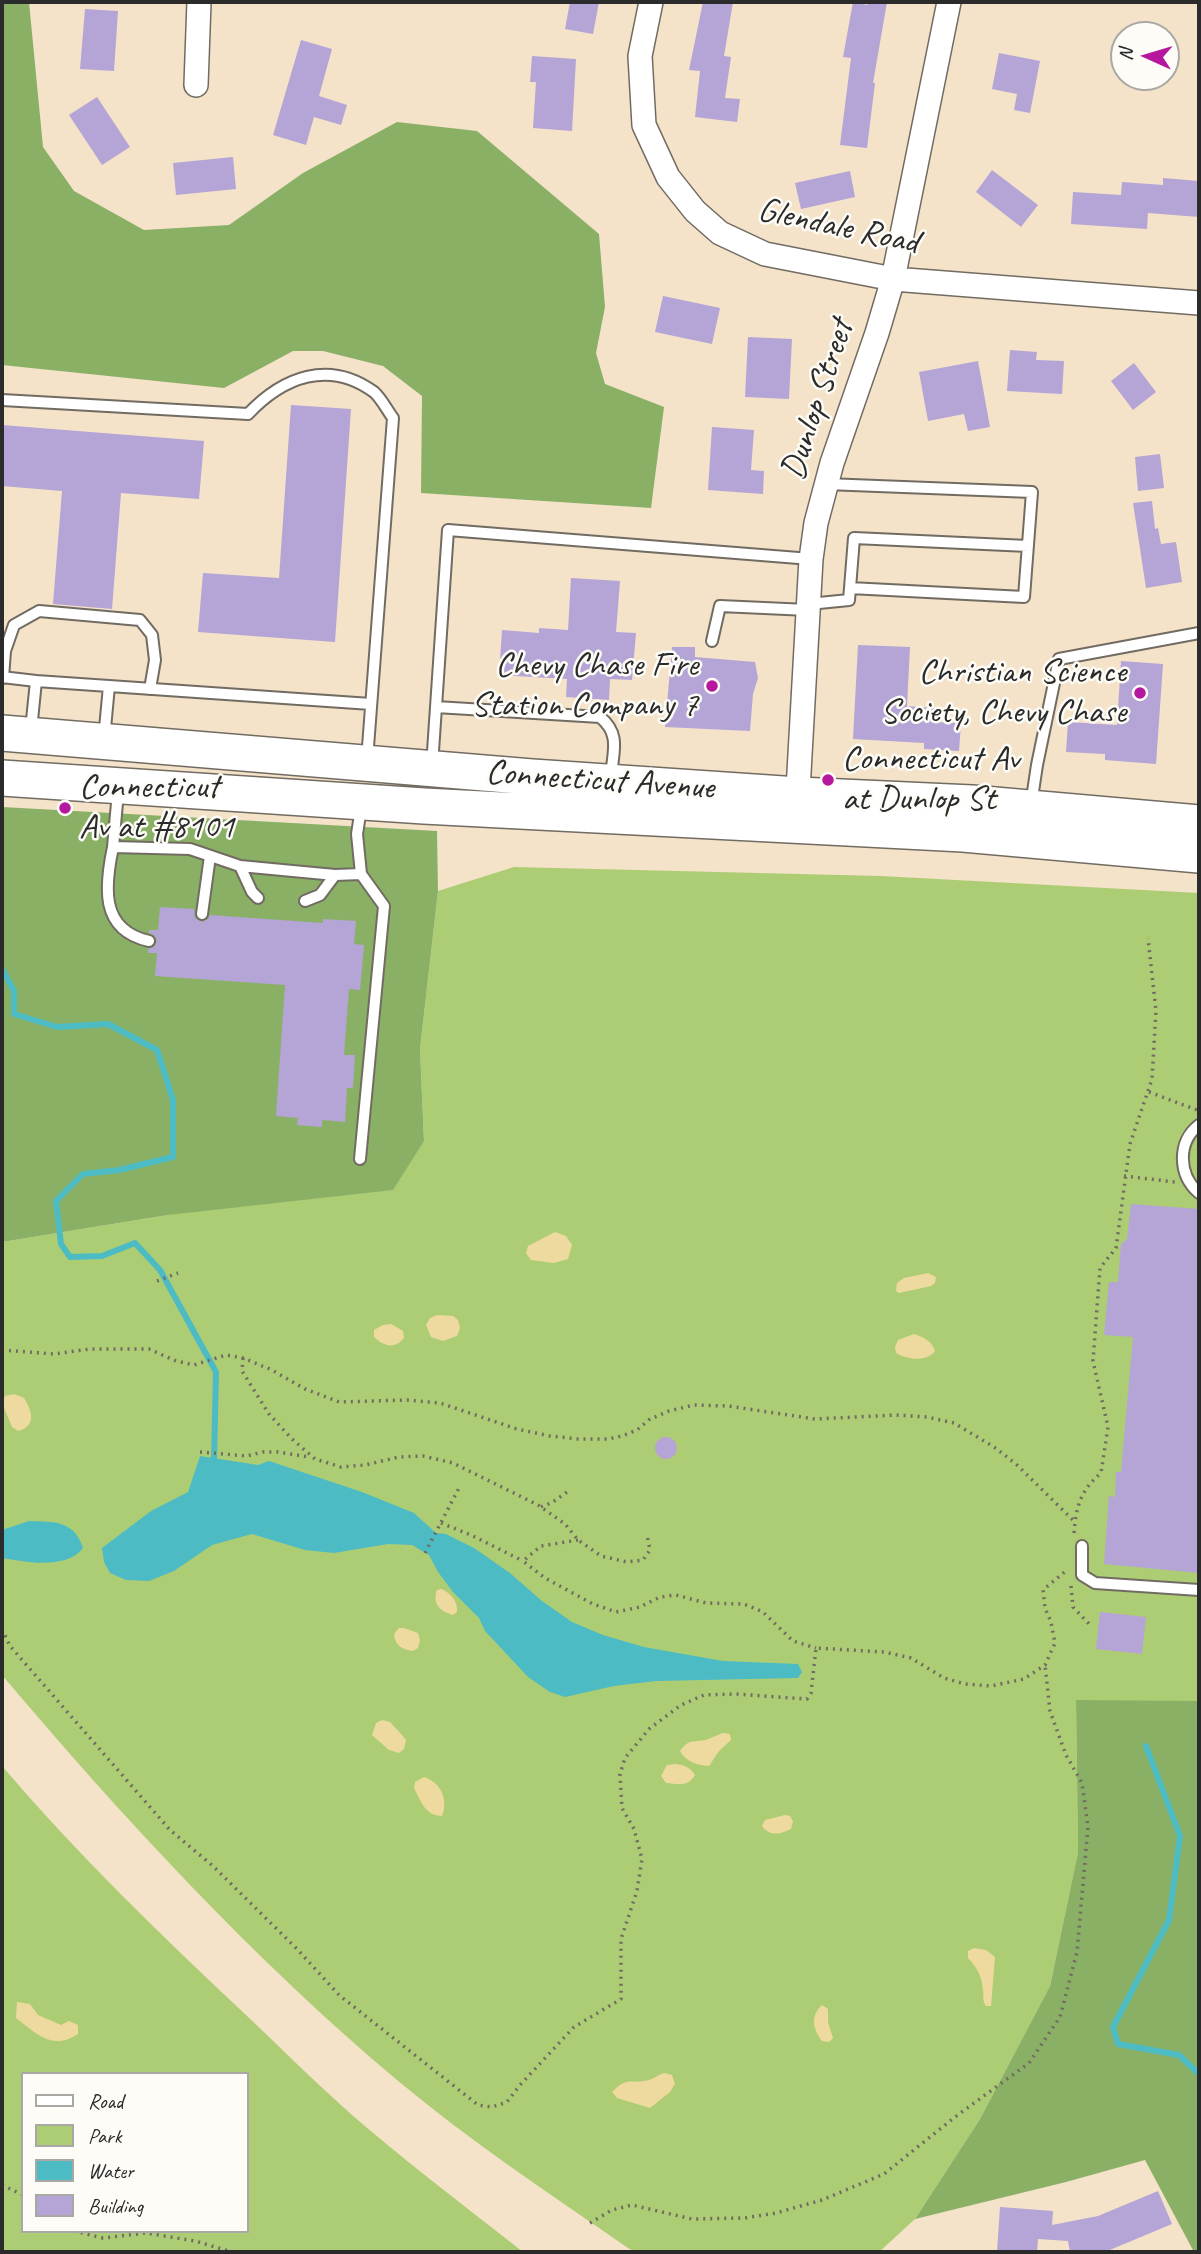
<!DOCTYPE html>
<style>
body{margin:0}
#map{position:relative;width:1201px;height:2254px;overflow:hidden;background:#f4e2c9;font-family:Caveat,sans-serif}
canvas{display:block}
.frame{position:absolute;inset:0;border:4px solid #2b2b2b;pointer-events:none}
.legend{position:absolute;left:21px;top:2072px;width:228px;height:161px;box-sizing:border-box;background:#fdfcf7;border:2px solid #a9a8a5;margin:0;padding:9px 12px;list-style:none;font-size:21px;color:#2b2b2b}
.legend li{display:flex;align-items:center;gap:14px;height:35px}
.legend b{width:35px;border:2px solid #a9a8a5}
.north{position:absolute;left:1110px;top:21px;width:70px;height:70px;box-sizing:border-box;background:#fdfcf7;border:2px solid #a9a8a5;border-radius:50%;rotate:274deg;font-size:19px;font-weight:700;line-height:28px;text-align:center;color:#2b2b2b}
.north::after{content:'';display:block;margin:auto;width:24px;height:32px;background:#b5179e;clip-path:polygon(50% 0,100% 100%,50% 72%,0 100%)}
</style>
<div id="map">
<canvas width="1201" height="2254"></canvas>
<div class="frame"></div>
<ul class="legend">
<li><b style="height:9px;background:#fff"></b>Road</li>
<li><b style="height:19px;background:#adcd75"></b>Park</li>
<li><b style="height:19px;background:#4cbbc4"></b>Water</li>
<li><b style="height:19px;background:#b4a5d6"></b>Building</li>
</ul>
<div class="north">N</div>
</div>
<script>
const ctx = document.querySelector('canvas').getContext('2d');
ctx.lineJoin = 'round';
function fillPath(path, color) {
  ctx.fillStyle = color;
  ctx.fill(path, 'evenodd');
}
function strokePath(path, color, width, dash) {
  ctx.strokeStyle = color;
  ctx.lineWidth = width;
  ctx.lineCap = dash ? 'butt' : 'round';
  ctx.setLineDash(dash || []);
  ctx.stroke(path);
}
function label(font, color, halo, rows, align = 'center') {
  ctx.font = font + ' Caveat,sans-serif';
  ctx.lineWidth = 5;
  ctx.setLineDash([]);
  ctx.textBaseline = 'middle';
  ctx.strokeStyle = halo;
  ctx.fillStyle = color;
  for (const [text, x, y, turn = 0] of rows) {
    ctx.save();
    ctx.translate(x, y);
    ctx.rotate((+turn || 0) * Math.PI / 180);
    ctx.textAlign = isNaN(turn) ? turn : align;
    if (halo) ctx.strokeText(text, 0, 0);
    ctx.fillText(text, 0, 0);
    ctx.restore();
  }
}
const green = new Path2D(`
 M514 867 881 876 1199 893V1701H1076L1078 1852 1050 1986 980 2119 915 2219 879 2252H635L628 2248C550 2194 470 2141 397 2080 252 1958 124 1819 2 1675V1242L168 1215 424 1141 420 1049 438 891Z
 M2 1766C77 1854 162 1936 246 2015 286 2053 325 2092 366 2127 417 2170 471 2211 523 2252H2ZM23 2074H247V2231H23Z`);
const forest = new Path2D(`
 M2 2H29L43 147 74 191 144 230 229 225 303 173 397 122 477 131 599 234 605 307 596 353 605 384 664 407 651 508 421 493 422 396 383 366 323 351H293L224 388 2 365Z
 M2 807 437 831 438 891 420 1049 424 1141 393 1190 168 1215 2 1242Z
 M1076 1700 1199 1701V2252H1194L1145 2160 1066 2182 915 2219 980 2119 1050 1986 1078 1852Z`);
const sand = new Path2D(`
 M555 1232 566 1236 572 1245 568 1259 554 1263 531 1260 526 1253 528 1246Z
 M928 1273 936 1277 935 1283 931 1286 899 1293 896 1291 897 1283 904 1278Z
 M437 1315 453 1316 458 1320 460 1328 457 1336 443 1341 431 1337 426 1325 430 1318Z
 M391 1324 403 1331 404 1338C394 1350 384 1346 374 1337V1330L383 1325Z
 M914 1334C923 1337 932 1341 935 1351 927 1362 908 1360 896 1353L895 1347 898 1340Z
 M14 1394 24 1398C32 1411 37 1426 18 1431L12 1427 2 1403 5 1396Z
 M442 1589C451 1594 458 1601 457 1612L453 1615C440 1611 432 1604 437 1590Z
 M399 1628H404L418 1633 420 1640 418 1648 413 1651C402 1649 395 1646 394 1634Z
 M382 1720 390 1722C396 1729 401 1733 406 1740L404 1749 399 1753 389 1750 372 1735 376 1723Z
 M723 1733 730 1734 731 1740 719 1751 709 1766C697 1765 686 1762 680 1751 688 1739 694 1742 706 1740 711 1738 717 1735 723 1733Z
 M675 1764C684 1765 690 1767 695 1775 688 1787 679 1784 666 1783L661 1776 667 1765Z
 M424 1777C440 1782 449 1799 442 1816 425 1816 421 1801 414 1788L415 1782Z
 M785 1815 790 1816 793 1821 791 1829C780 1834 770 1837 762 1826L765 1820Z
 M974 1948 986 1950 995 1957 991 2006H986C982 2000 984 1997 983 1990 982 1977 977 1967 968 1958V1951Z
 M17 2002 30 2004 38 2015 61 2025 69 2021 78 2025V2034C52 2051 37 2034 16 2018Z
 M822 2005 828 2009V2022L833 2038 829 2042 822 2041C813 2029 810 2016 822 2005Z
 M665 2073 672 2075 675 2084 670 2092 650 2108 617 2098 612 2092C628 2075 632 2085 649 2080 656 2078 658 2074 665 2073Z`);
const water = new Path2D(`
 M200 1456 258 1465 269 1461 362 1492 414 1513 436 1533 446 1534 474 1548 510 1573 542 1601 572 1622 603 1635 644 1647 723 1661 798 1664 802 1672 798 1678 656 1681 614 1686 565 1697 550 1692 528 1677 485 1631 479 1618 453 1592 438 1572 429 1555 412 1545 388 1544 334 1553 305 1550 252 1534 212 1545 174 1571 149 1581 126 1580 110 1573 104 1562 102 1548 151 1511 188 1492Z
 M29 1521C54 1522 74 1520 83 1548 66 1570 26 1562 2 1558V1530Z`);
const stream = new Path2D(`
 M2 969 14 991V1014L57 1027 108 1024 157 1050 173 1100V1157L119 1170 83 1174 56 1201 61 1244 70 1257 102 1256 135 1243 160 1270 216 1372 214 1461
 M1146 1746 1180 1836 1169 1920 1113 2027 1118 2044 1179 2055 1199 2074`);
const building = new Path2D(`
 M570 2H599L593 34 565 29Z
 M703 2H733L724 56 731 57 725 98 740 99 737 122 695 117 700 71 689 70Z
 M853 2 867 5 868 2H887L873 83H875L867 148 840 145 851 58 843 57Z
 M85 9 118 11 114 71 80 69Z
 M301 40 332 49 319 96 347 105 341 125 314 117 306 145 273 135Z
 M999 53 1040 61 1030 113 1014 110 1017 94 992 89Z
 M532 56 576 59 572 131 533 128 536 82H530Z
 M97 97 130 147 102 165 69 115Z
 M233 157 236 189 176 195 173 163Z
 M992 170 1038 205 1021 227 976 192Z
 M850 171 855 197 801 209 795 183Z
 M1163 178 1199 181V217L1148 213 1147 229 1071 224 1073 192 1121 195 1122 182 1163 185Z
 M663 296 720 308 712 344 655 332Z
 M748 337 792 339 789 399 745 397Z
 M1010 350 1037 352 1036 360 1064 361 1062 394 1007 391Z
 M978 361 990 427 968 431 964 414 928 421 919 372Z
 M1134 363 1156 392 1133 410 1111 381Z
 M291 405 351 409 335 642 198 632 203 573 279 578Z
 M2 425 204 441 199 499 121 493 112 609 53 604 62 491 2 486Z
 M712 427 754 430 751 470 764 471 763 494 708 490Z
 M1160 454 1164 488 1138 491 1135 457Z
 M1152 501 1155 529 1158 528 1161 544 1176 542 1182 582 1146 588 1133 503Z
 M571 578 620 581 616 632 636 633 632 680 610 679 609 700 566 697 567 679 499 675 502 630 539 633V628L568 630Z
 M858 645 910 647 907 706 934 708 933 722 961 723 959 751 924 749V743L853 739Z
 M672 647H695V657L755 662 758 678 753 694 750 731 665 727Z
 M1121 661 1163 664 1156 764 1105 760V754L1066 752 1068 722 1117 725Z
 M160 907 194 909 195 918 202 922 208 919 210 915 323 923V919L356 921 354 944 364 945 360 990 349 989 344 1055H355L353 1088H347L345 1122 322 1120V1127L297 1125 298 1118 276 1116 285 985 155 976 157 953H148V949L155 946 157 940 154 935 149 933V930H158Z
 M1131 1204 1199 1209V1573L1104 1564 1109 1496 1115 1497 1116 1472H1121L1133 1337 1104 1335 1109 1282H1118L1121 1244 1127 1239Z
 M655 1448a11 11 0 1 1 22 0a11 11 0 1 1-22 0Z
 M1100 1612 1146 1617 1142 1654 1096 1649Z
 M1158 2191 1172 2224 1105 2252H1070L1068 2241 1038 2239 1037 2252H997L1000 2207 1053 2211 1052 2225 1098 2216Z`);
const path = new Path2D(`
 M1149 1092 1197 1110
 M1124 1176 1175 1182
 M157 1281 178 1273
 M2 1350 54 1354 90 1349H149L176 1361 194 1365 226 1355 243 1358 272 1370 305 1389 339 1402 407 1400 440 1403 517 1429 550 1436 578 1439H608L622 1436 637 1430 650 1419 669 1411 694 1405 728 1406 815 1419 896 1415 927 1417 954 1423 994 1447 1016 1464 1075 1522
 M243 1358 242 1371 269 1414 292 1439 315 1459 341 1467 365 1465 399 1457 423 1456 453 1463 538 1505 565 1524 578 1540 601 1556 627 1562 643 1560 650 1550 647 1535
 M200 1452 247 1456 263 1452H278L309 1457
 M541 1507 553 1502 567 1492
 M441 1523 471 1535 523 1561
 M1074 1533C1076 1507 1080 1491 1101 1473L1108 1427 1093 1361 1100 1268 1116 1248 1130 1144 1152 1079 1156 1011 1148 938
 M578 1540 541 1546 523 1561 545 1578 593 1604 616 1612 640 1607 660 1597 676 1595 706 1603 744 1604 763 1612 793 1641 816 1648
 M425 1553 459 1488
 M1071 1586 1073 1607 1092 1627
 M2 1629 10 1646 170 1830 214 1867 297 1949 339 1995 478 2105 492 2107 507 2102 520 2085 574 2027 621 1999V1939L637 1891 642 1859 634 1829 622 1808 620 1774 625 1758 649 1729 681 1705 704 1695 735 1694 807 1699 811 1693 816 1648 884 1652 911 1658 944 1678 965 1684 991 1686 1024 1679 1045 1665 1055 1643 1051 1622 1045 1608 1043 1590 1067 1570
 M2 2185 23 2195
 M590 2223 612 2210 632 2205 692 2219 745 2218 776 2213 822 2200 884 2174 955 2117 1029 2063 1060 2017 1077 1952 1088 1827 1082 1783 1066 1755 1050 1711 1045 1665
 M74 2231 103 2238 146 2233 195 2241 232 2252`);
const lane = new Path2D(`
 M2 400 248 414C283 377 329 359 374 392 381 398 387 410 393 418L367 760
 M826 484 1032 492 1024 597 850 588 854 538 1028 546
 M809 604 849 600 850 588
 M712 641 720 606 808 610
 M2 677 36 681
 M3 678 5 651 14 625 39 611 140 620 152 635 155 660 150 689
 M109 686 371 704
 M436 707 600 717C621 734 613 752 611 776
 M31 730 36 681 109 686 104 739
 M432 766 448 530 811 559
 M118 792 113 847 190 849 240 866 335 875 361 874 357 834 361 808
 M1031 805 1037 765 1059 659 1199 633
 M113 847C105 885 99 930 149 941
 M240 866 252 892 258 898
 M305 901 320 895 335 875
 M202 914 210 856
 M1199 1125C1177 1142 1178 1175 1199 1193
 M360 1159 384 906 361 874
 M1082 1546V1575L1095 1583 1199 1590`);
const street = new Path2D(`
 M651 2 640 56 644 125 668 177 695 211 720 233 765 254 893 279 1199 303
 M196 85 199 2
 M797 808 811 559 816 523 832 463 877 333 893 279 949 2`);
const primary = new Path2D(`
 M2 733 532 777 798 795 972 803 1199 823
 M2 778 424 806 963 834 1199 855`);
const markers = [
 [712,686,7,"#b5179e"],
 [1140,693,7,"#b5179e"],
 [828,780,7,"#b5179e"],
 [65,808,7,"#b5179e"]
];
const streetNames = [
 ["Glendale Road",838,227,12],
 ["Dunlop Street",818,400,-72],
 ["Connecticut Avenue",600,781,4]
];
const poiNames = [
 ["Chevy Chase Fire",698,666],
 ["Station Company 7",698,706],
 ["Christian Science",1126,673],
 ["Society, Chevy Chase",1126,713],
 ["Connecticut Av",842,760,"left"],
 ["at Dunlop St",842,800,"left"],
 ["Connecticut",79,788,"left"],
 ["Av at #8101",79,828,"left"]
];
fillPath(green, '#adcd75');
fillPath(forest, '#8ab066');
fillPath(sand, '#eeda9e');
fillPath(water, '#4cbbc4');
strokePath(stream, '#4cbbc4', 6);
fillPath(building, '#b4a5d6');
strokePath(lane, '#716b62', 14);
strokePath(street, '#716b62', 26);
strokePath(primary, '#716b62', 38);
strokePath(path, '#716b62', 3.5, [2, 5]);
strokePath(lane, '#fff', 10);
strokePath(street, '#fff', 23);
strokePath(primary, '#fff', 35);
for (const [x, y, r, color] of markers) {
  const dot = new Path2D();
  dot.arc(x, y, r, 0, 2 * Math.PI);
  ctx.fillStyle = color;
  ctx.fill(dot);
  strokePath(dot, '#fdfcf7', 2.5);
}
label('35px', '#2b2b2b', '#fdfcf7', streetNames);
label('35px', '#2b2b2b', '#fdfcf7', poiNames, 'right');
</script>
